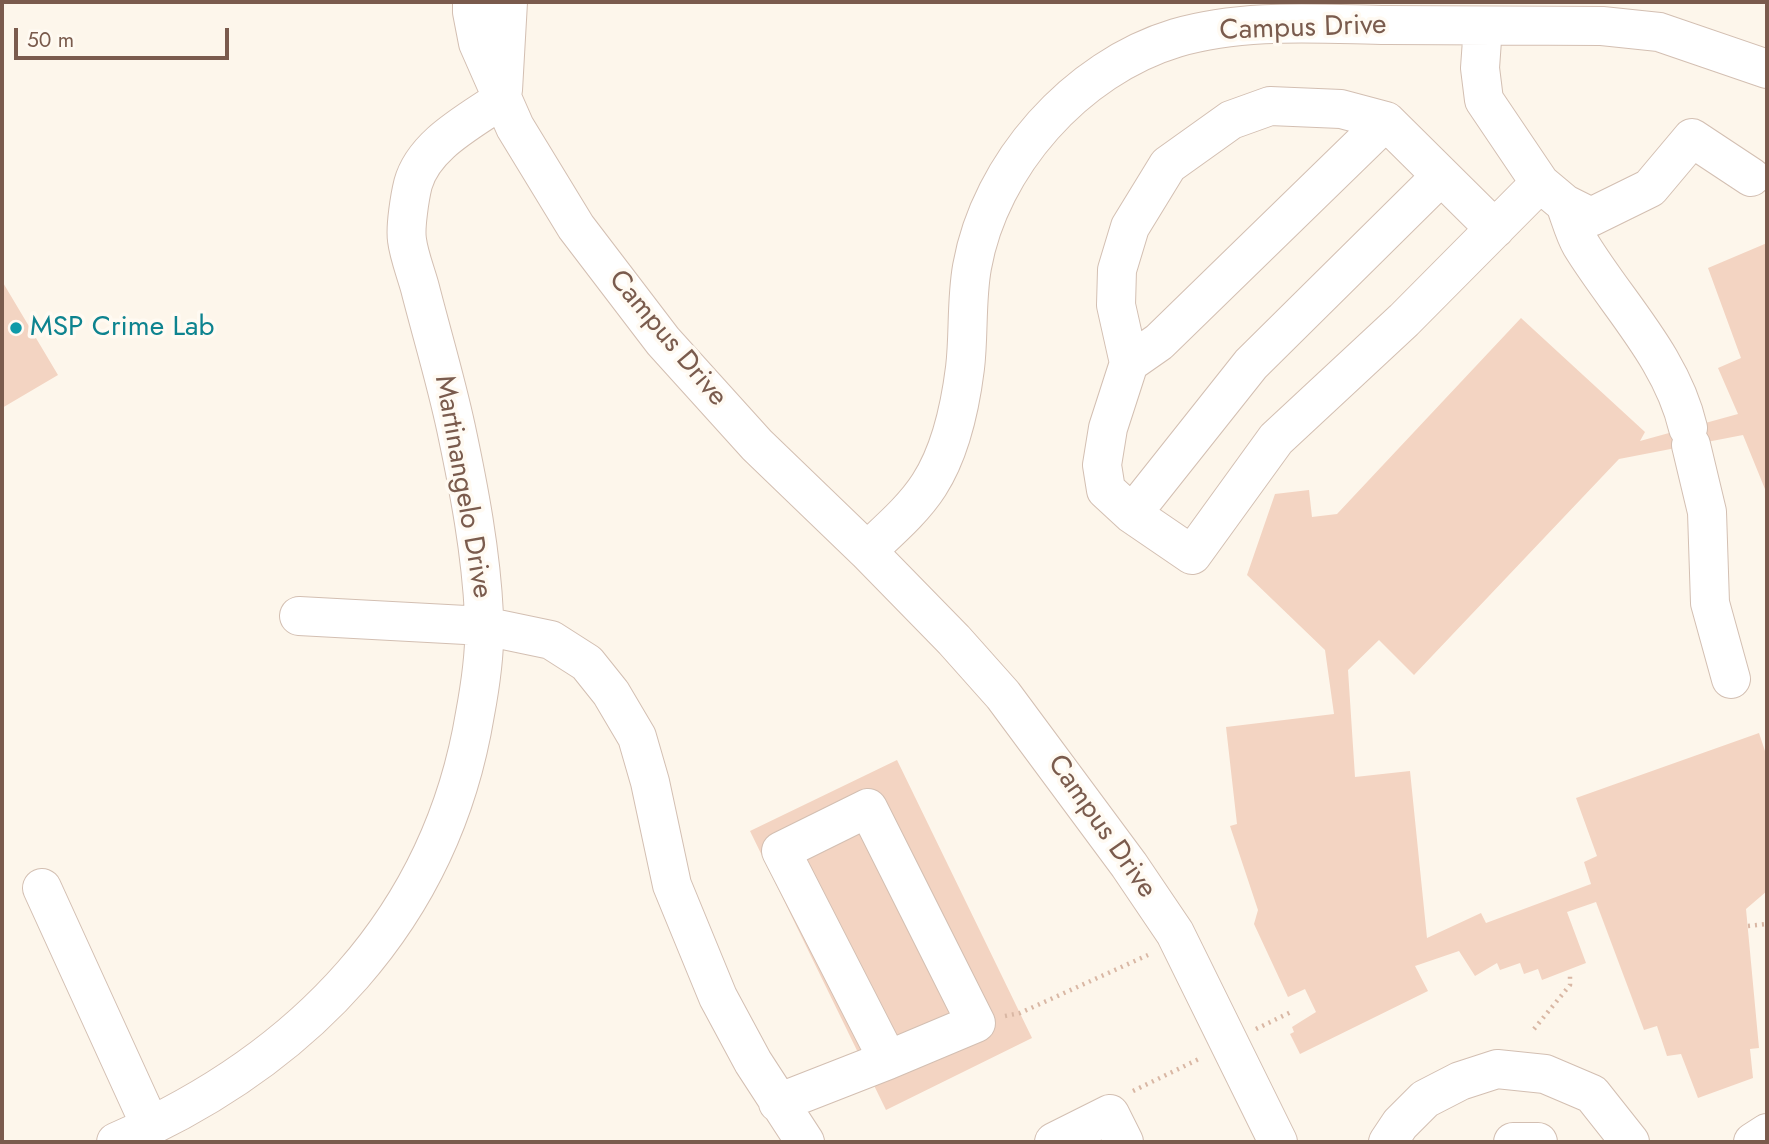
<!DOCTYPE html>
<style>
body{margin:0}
#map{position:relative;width:1769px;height:1144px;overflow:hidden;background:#fdf6eb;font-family:Jost,sans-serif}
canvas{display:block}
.frame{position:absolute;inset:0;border:4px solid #7a5b4d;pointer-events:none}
.scale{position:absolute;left:14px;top:28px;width:215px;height:32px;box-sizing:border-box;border:4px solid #7a5b4d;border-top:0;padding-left:9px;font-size:21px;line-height:24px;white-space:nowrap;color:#7a5b4d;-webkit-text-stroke:5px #fffaf2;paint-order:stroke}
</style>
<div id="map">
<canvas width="1769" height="1144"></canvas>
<div class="frame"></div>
<div class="scale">50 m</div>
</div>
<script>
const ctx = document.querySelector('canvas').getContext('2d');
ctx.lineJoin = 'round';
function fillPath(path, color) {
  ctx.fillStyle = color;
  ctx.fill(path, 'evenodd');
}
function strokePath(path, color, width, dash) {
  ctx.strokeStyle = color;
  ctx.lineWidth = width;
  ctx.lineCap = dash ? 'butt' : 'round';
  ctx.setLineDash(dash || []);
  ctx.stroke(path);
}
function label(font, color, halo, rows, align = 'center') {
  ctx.font = font + ' Jost,sans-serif';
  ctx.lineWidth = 7;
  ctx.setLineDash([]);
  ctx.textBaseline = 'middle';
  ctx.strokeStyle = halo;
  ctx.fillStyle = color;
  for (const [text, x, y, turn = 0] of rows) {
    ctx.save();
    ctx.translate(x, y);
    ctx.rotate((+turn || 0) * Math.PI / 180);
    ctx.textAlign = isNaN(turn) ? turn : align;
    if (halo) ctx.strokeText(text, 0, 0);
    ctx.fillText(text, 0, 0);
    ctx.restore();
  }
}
const building = new Path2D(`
 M1767 243V494L1743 435 1619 459 1414 675 1379 640 1348 670 1355 777 1410 771 1427 938 1481 913 1486 923 1591 884 1584 862 1597 856 1576 798 1759 733 1767 757V891L1746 909 1759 1048 1750 1049 1753 1078 1698 1098 1681 1054 1667 1056 1657 1026 1644 1030 1596 902 1567 912 1586 963 1542 980 1538 969 1524 974 1520 963 1500 970 1497 963 1475 976 1459 951 1415 966 1428 991 1300 1054 1290 1034 1294 1032 1292 1027 1316 1012 1305 989 1288 997 1254 924 1258 910 1230 826 1237 824 1226 727 1334 714 1325 650 1247 575 1275 494 1309 490 1312 517 1337 514 1521 318 1645 432 1640 441 1738 414 1718 368 1741 358 1708 268Z
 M2 281 58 375 2 408Z
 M897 760 1032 1038 886 1110 750 831Z`);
const path = new Path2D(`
 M1748 926 1767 924
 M1005 1016 1020 1013 1148 955
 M1256 1029 1293 1011
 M1534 1029 1570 985V974
 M1133 1091 1201 1058`);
const minor = new Path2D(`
 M472 2V12L478 43 515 127 576 227 663 341 757 445 867 551 954 640 1003 695 1129 865 1175 933 1278 1142
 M1483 26 1480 68 1484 100 1540 183 1404 320 1276 439 1192 555 1132 514 1106 490 1102 465 1108 428 1129 363 1116 305 1117 270 1130 227 1168 165 1231 120 1270 106 1341 109 1386 121 1495 229
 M503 90 508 2
 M1540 183 1565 204 1591 217 1650 188 1692 138 1751 177
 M1565 204C1570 217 1574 233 1581 245 1617 304 1672 358 1688 428
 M1129 363 1159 342 1386 121
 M1691 445 1707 512 1710 603 1731 679
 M1132 514 1251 364 1441 176
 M867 551C888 531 913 510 929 485 951 451 960 408 965 368 969 335 966 301 972 267 990 165 1076 68 1176 38 1244 18 1318 24 1388 25 1460 26 1531 26 1602 26L1659 32 1767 69
 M299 616 484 626 551 640 587 663 611 693 637 737 650 782 672 885 718 997 753 1062 805 1142
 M42 888 151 1127
 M778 1103 888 1060 976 1023 868 808 781 851 888 1060
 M116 1142C302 1061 441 920 475 714 481 682 486 647 484 615 481 552 469 489 456 428 446 381 432 335 420 288 416 273 409 256 407 240 405 227 410 196 413 184 424 144 471 121 502 99
 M1054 1142 1110 1114 1124 1142
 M1388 1142 1400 1124 1425 1099 1460 1081 1497 1069 1545 1074 1592 1094 1630 1142
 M1513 1142H1538
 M1753 1142 1767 1133`);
const markers = [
 [16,328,7,"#0f9aa8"]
];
const streetNames = [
 ["Campus Drive",1303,29,-2],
 ["Campus Drive",667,339,50],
 ["Martinangelo Drive",462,487,80],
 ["Campus Drive",1101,827,55]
];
const cultureNames = [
 ["MSP Crime Lab",30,328]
];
fillPath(building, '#f3d4c2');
strokePath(minor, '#d3bfb2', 40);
strokePath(path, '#d9b7a4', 4.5, [2, 5]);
strokePath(minor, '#fff', 38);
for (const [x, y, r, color] of markers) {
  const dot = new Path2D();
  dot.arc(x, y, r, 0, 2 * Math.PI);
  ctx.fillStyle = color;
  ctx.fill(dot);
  strokePath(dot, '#fffaf2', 2.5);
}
label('28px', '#7a5b4d', '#fffaf2', streetNames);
label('28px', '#0d838f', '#fffaf2', cultureNames, 'left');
</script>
